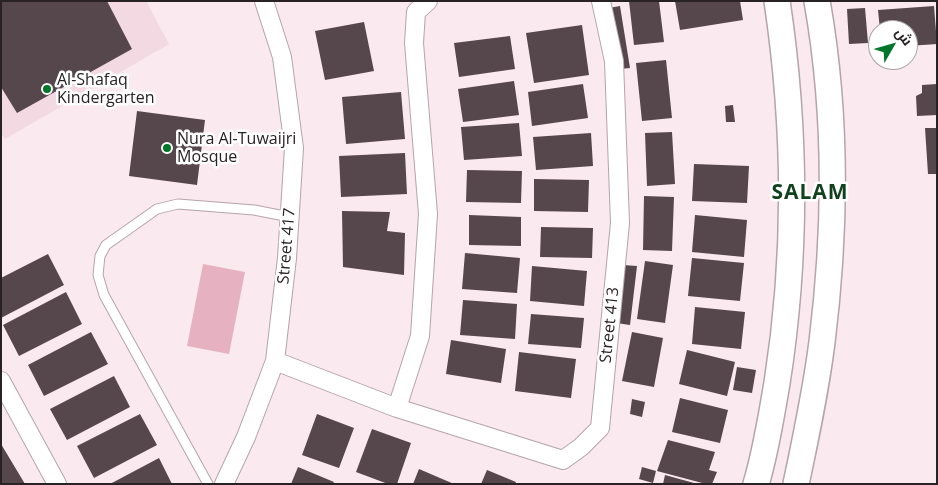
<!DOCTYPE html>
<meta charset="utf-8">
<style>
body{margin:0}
#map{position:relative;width:938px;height:485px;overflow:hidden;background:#fae9ee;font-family:"Open Sans",Cairo,sans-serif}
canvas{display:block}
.frame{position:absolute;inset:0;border:2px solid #282224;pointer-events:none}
.north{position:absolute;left:868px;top:20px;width:50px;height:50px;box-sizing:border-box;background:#fff;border:1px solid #a9a7a7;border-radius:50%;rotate:52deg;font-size:14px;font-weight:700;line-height:20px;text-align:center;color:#282224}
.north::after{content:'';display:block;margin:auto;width:18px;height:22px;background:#00762b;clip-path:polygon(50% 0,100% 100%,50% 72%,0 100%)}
</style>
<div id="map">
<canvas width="938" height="485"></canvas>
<div class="frame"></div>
<div class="north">ش</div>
</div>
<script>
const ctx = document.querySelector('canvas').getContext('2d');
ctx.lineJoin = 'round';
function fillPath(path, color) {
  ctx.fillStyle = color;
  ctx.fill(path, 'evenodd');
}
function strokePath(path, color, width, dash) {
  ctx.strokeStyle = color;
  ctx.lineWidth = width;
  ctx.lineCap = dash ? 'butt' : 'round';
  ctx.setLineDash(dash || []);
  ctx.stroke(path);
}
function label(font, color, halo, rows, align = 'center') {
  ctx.font = font + ' "Open Sans",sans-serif';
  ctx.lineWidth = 5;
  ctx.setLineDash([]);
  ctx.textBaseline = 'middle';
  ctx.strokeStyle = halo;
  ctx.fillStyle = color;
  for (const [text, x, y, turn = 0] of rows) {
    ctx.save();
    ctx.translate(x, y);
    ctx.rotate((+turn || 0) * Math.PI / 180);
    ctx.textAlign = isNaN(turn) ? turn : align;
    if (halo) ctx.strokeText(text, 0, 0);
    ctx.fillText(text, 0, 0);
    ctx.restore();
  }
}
const built = new Path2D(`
 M1 1H146L169 44 5 139 1 133Z`);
const green = new Path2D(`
 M203 264 245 272 229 354 187 346Z`);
const building = new Path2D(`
 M1 1H107L132 49 17 113 1 87Z
 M629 1H659L664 42 634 45Z
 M675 1H740L743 20 680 30Z
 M620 6 630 68 620 69 609 8Z
 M934 6 937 44 908 46V30H880L878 10Z
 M865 8 868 43 849 44 847 9Z
 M364 22 374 71 325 80 315 31Z
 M582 25 589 75 534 83 526 33Z
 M510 36 515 69 459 77 454 43Z
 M666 60 672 118 642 121 636 63Z
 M514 81 519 115 463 122 458 89Z
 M583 84 588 118 532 126 528 92Z
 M937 84V115L917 116 916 96 922 93V85Z
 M401 92 405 139 346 144 342 97Z
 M733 105 735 122H726L725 106Z
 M137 111 205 120 197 185 129 176Z
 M519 123 522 156 464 160 461 127Z
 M925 128H937V174H928Z
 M672 132 675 184 647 186 645 133Z
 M591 133 593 166 536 170 533 137Z
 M405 153 407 194 341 197 339 156Z
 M694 164 749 166 747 203 692 201Z
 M467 170 522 171 521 203 466 202Z
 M534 179 589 180 588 212 534 211Z
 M644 196 674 197 672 251 643 250Z
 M342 211 390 212 387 231 405 233 404 275 343 267Z
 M469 215 521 217V246L469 245Z
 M695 215 747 220 744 257 692 252Z
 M541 227 593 228 592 258 540 257Z
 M465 253 520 258 517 293 462 289Z
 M48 254 64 285 1 318V278Z
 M692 258 744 263 740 301 688 296Z
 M645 261 673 265 665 323 637 319Z
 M623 265 637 266 630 325 616 323Z
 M532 266 587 271 584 306 530 301Z
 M66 292 82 324 19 356 3 325Z
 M463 300 517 304 515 339 460 335Z
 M695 307 745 312 741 349 692 344Z
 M531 314 584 318 581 348 528 344Z
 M91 332 108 364 44 396 28 365Z
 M632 332 663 338 654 387 622 381Z
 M451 340 506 349 501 383 446 374Z
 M687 350 735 362 727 396 679 384Z
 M519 352 576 359 571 398 515 391Z
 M737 367 756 370 752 393 733 390Z
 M114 376 130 407 67 440 50 409Z
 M680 398 728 410 720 443 672 432Z
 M632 399 645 402 642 417 630 414Z
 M140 414 157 445 94 478 77 446Z
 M317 414 354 428 339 468 302 455Z
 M372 429 411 443 397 484H388L356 472Z
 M668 440 715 452 709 470 717 472 712 484H706L657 471Z
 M1 444 25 484H1Z
 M159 458 172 484H110Z
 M298 467 334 482 333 484H291Z
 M642 467 656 471 653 483 639 479Z
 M419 469 454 484H413Z
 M487 470 516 482 515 484H481Z
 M665 475 694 483V484H663Z`);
const lane = new Path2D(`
 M208 484 104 295 98 275 100 256 106 245 157 209 178 204 254 210 290 217`);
const street = new Path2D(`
 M275 361 397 408 563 460 581 447 600 428 620 223 614 61 601 1
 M1 381 57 484
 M397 408 420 336 428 214 414 43 416 12 428 1
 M224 484 246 437 275 361 287 258 294 148 282 57 264 1`);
const secondary = new Path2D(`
 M756 484C766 451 771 417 777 383 797 256 796 128 777 1
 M796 484C806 437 816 390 822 342 836 229 837 113 817 1`);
const markers = [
 [47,89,5,"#00762b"],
 [167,148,5,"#00762b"]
];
const poiNames = [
 ["Al-Shafaq",57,80],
 ["Kindergarten",57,98],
 ["Nura Al-Tuwaijri",177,139],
 ["Mosque",177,157]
];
const streetNames = [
 ["Street 417",287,246,-85],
 ["Street 413",610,325,-84]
];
const districtNames = [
 ["SALAM",810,193]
];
fillPath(built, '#f3d9e1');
fillPath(green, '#e6b2c2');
fillPath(building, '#55474b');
strokePath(lane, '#b5a4a9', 11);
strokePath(street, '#b5a4a9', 20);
strokePath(secondary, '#b5a4a9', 28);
strokePath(lane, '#fff', 9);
strokePath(street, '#fff', 18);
strokePath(secondary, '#fff', 25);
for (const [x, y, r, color] of markers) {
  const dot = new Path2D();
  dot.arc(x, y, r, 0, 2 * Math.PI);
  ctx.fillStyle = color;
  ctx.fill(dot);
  strokePath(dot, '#fff', 2);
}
label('16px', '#282224', '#fff', poiNames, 'left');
label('16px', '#282224', '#fff', streetNames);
ctx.letterSpacing = '1px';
label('bold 21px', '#12411d', '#fff', districtNames);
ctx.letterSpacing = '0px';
</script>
